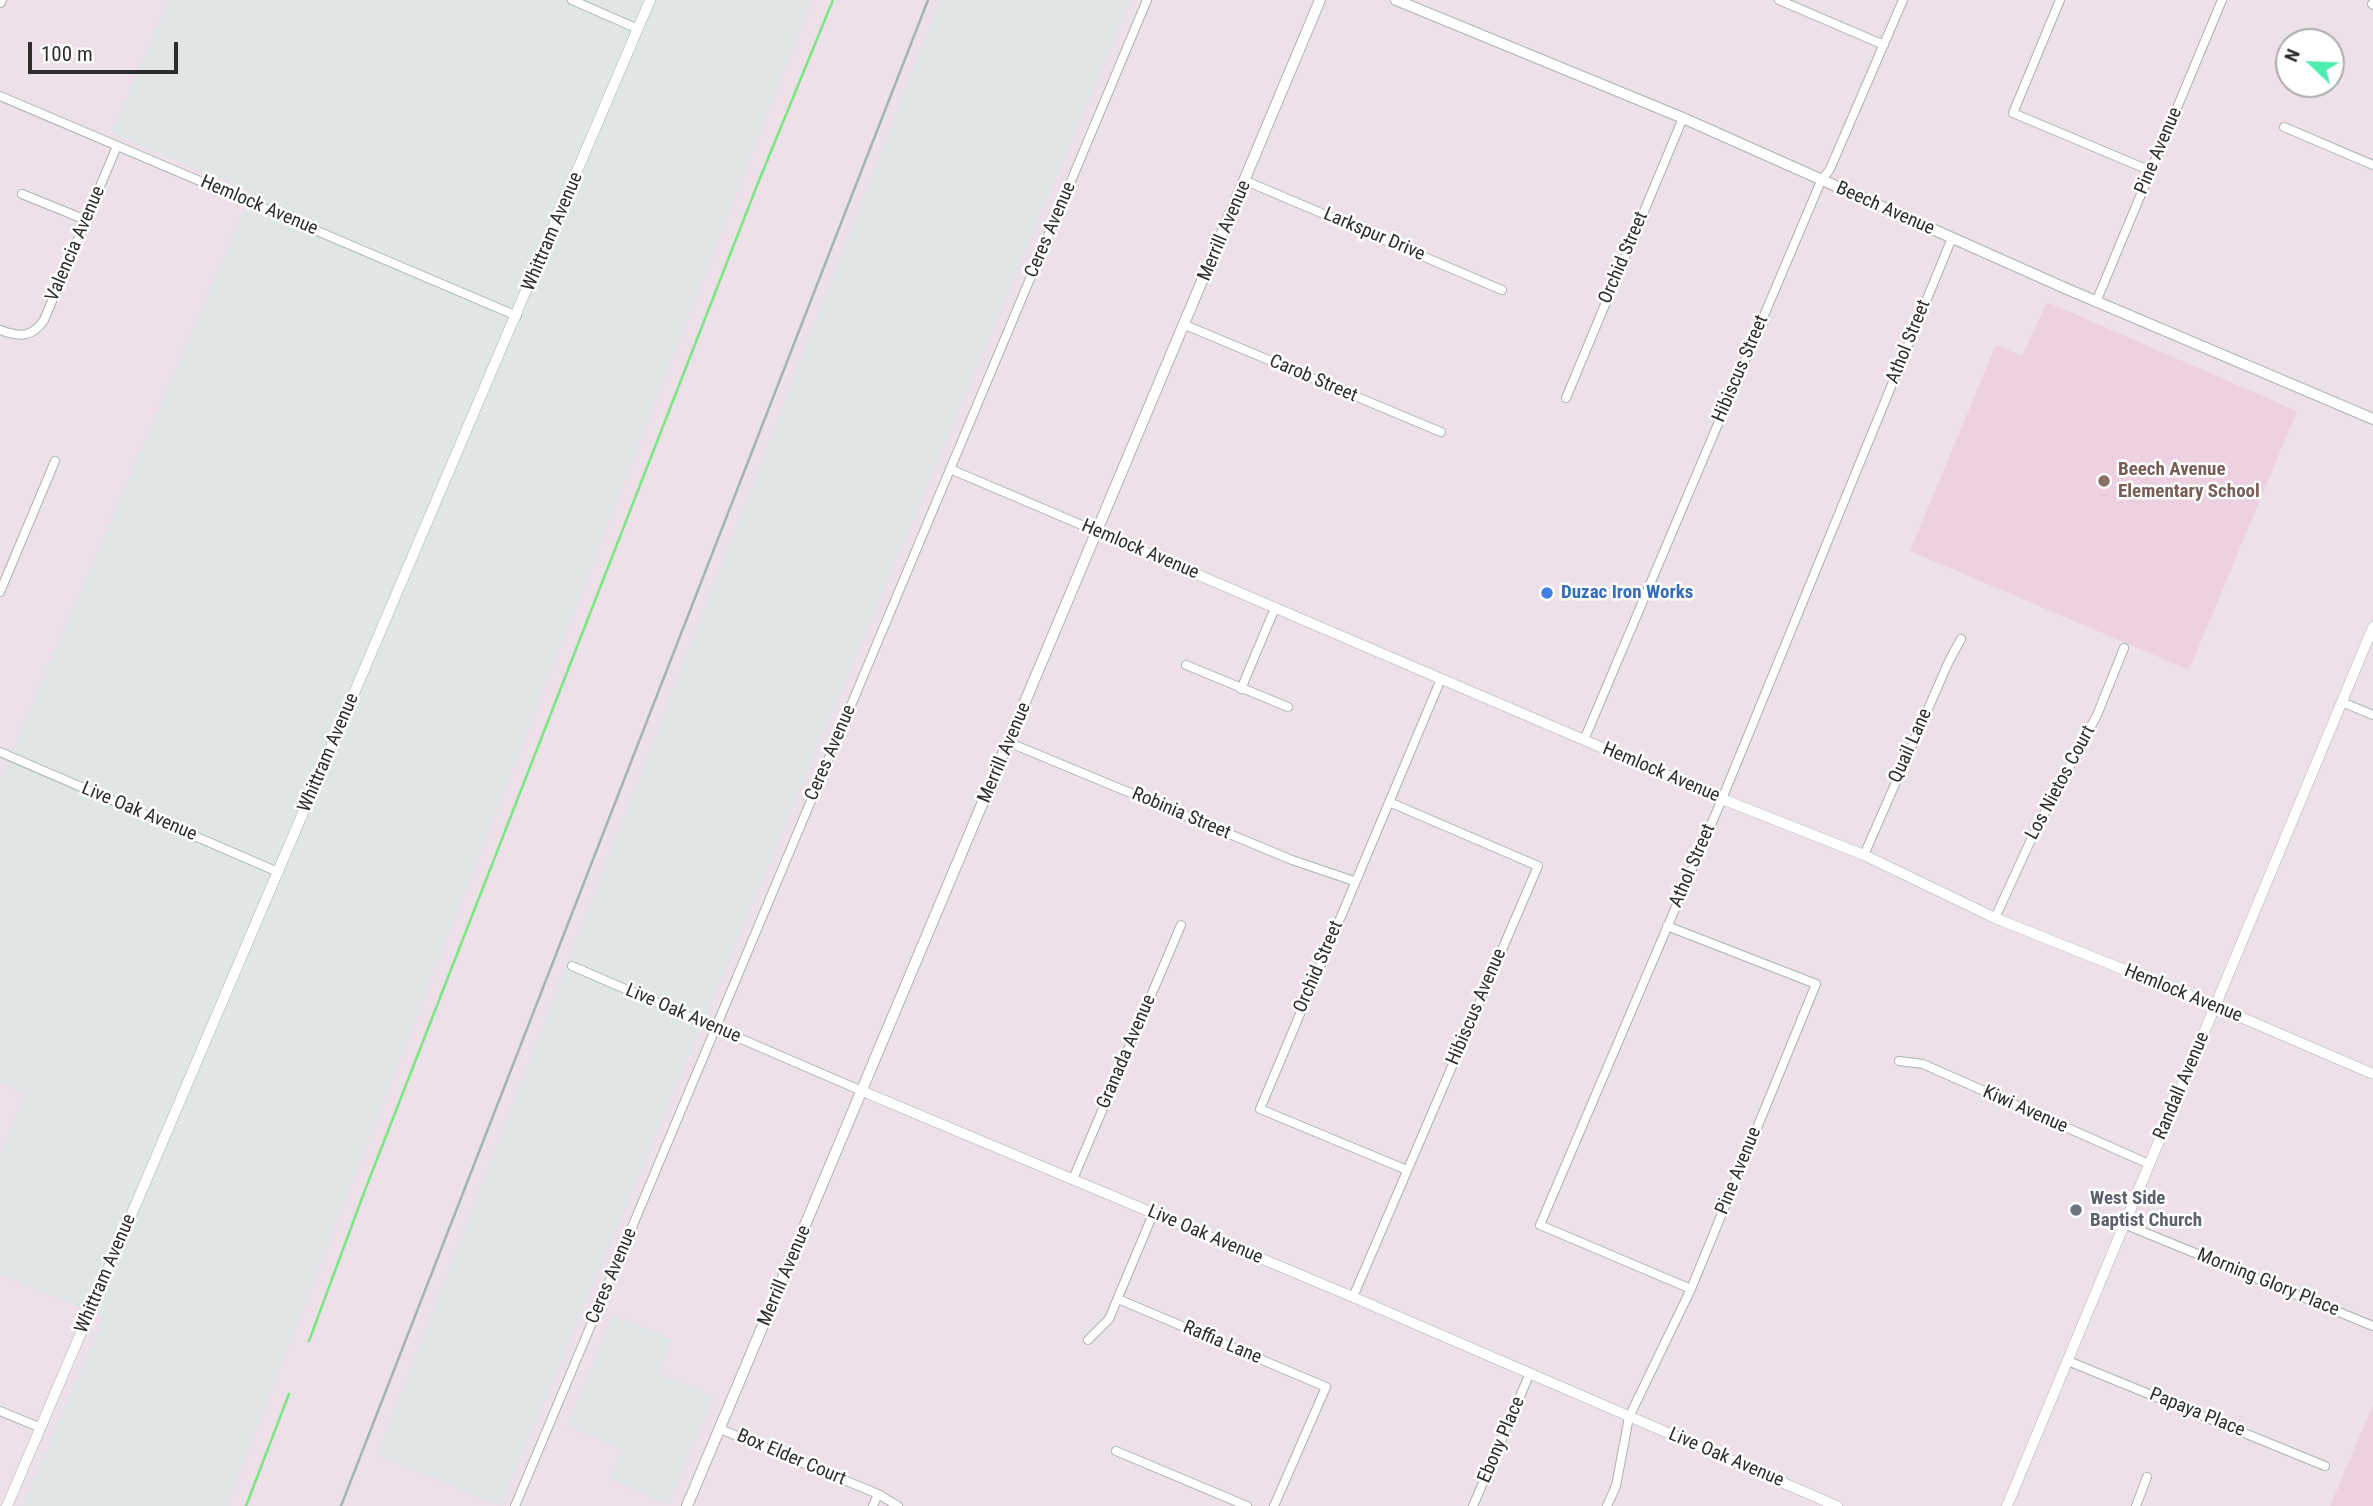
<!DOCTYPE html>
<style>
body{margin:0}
#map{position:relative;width:2373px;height:1506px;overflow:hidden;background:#ede0e8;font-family:"Roboto Condensed",sans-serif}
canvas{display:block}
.north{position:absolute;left:2275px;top:28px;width:70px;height:70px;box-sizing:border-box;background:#fff;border:2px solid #ababab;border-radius:50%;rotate:293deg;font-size:19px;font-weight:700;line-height:28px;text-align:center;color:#2d2d2d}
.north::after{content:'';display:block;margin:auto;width:24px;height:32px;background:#4dedaf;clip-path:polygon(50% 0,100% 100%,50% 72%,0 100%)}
.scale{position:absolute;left:28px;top:42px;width:150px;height:32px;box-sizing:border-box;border:4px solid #2d2d2d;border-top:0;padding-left:9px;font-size:21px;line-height:24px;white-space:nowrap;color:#2d2d2d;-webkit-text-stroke:5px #fff;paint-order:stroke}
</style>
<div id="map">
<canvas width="2373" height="1506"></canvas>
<div class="north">N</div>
<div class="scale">100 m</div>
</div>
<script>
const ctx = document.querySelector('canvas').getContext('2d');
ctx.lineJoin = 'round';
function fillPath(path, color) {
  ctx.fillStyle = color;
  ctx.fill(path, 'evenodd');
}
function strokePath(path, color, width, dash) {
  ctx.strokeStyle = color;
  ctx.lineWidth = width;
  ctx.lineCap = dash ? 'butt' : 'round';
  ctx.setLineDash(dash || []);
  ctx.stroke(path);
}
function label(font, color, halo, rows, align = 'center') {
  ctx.font = font + ' "Roboto Condensed",sans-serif';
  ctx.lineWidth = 5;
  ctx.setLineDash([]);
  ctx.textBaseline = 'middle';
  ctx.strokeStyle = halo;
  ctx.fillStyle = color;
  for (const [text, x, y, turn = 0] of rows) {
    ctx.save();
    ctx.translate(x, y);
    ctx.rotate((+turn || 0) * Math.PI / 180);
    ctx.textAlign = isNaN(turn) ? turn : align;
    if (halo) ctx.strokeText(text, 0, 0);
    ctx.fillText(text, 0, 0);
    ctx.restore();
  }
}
const industrial = new Path2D(`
 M169 0H812L227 1506H22L104 1318 0 1274V1154L26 1093 0 1082V779L252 192 111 133Z
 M940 0H1131L501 1506 377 1455Z
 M613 1315 672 1340 659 1373 714 1396 668 1504 609 1479 622 1449 567 1426Z`);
const education = new Path2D(`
 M2047 302 2297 411 2189 670 1910 551 1996 345 2022 356Z
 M2373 1405V1506H2330Z`);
const stream = new Path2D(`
 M309 1341 365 1190 756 188 833 0
 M246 1506 289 1394`);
const minor = new Path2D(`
 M572 0 638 29
 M1779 0 1884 45
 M2060 0 2013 113 2151 171
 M2372 4 2373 5
 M0 96 517 316
 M2284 127 2373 165
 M1246 181 1502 290
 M22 194 86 220
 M2096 302 2222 0
 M1185 325 1441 432
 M0 330C19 337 32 338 44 320L117 146
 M1566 398 1683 118
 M950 469 1098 532
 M0 592 55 461
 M1186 665 1288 707
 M1241 689 1275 608
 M2342 702 2373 715
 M1584 740 1821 181 1830 169 1903 0
 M1010 743 1292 860 1354 881
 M0 752 278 872
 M1864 855 1949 661 1961 639
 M1995 918 2035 831 2097 715 2124 648
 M572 966 862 1091
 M1899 1061 1923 1064 2149 1164
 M1407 1170 1260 1109 1441 679
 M1073 1179 1181 925
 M2124 1224 2373 1326
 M1691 1289 1540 1225 1722 799 1952 238
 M1353 1297 1538 866 1389 802
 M1118 1299 1326 1387 1274 1506
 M1088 1340 1109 1319 1153 1214
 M2068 1361 2325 1466
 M0 1411 41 1428
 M720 1429 878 1494 898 1506
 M1116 1451 1247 1506
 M515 1506 1147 0
 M873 1506 878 1494
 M1473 1506 1530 1373
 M1607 1506 1616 1486 1629 1417 1691 1289 1816 984 1667 926
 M2136 1506 2147 1477`);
const tertiary = new Path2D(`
 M1098 532 1722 799 1864 855 1995 918 2215 1006 2373 1074
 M862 1091 1353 1297 1837 1506
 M7 1506 650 0
 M2007 1506 2373 627`);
const secondary = new Path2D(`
 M1396 0 1683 118 2067 289 2373 419
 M0 2 1 0
 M687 1506 1320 0`);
const rail = new Path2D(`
 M341 1506 928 0`);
const markers = [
 [2104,481,7,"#8d6e63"],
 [1547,593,7,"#3f7fe0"],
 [2076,1210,7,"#6b7280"]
];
const streetNames = [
 ["Pine Avenue",2159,151,-67],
 ["Hemlock Avenue",259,206,23],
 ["Beech Avenue",1885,209,24],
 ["Ceres Avenue",1051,230,-67],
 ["Merrill Avenue",1225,231,-67],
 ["Whittram Avenue",553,232,-67],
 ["Larkspur Drive",1374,235,23],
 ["Valencia Avenue",76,244,-67],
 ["Orchid Street",1624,258,-67],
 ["Athol Street",1909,342,-68],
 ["Hibiscus Street",1741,369,-67],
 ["Carob Street",1313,379,23],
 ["Hemlock Avenue",1140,550,23],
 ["Quail Lane",1911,746,-66],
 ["Whittram Avenue",329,753,-67],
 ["Ceres Avenue",831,753,-67],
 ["Merrill Avenue",1005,753,-67],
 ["Hemlock Avenue",1661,773,23],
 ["Los Nietos Court",2061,783,-62],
 ["Live Oak Avenue",139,812,23],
 ["Robinia Street",1181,814,23],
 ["Athol Street",1693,866,-67],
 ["Orchid Street",1319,967,-67],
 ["Hemlock Avenue",2183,994,22],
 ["Hibiscus Avenue",1477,1007,-67],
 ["Live Oak Avenue",683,1014,23],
 ["Granada Avenue",1127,1052,-67],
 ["Randall Avenue",2182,1086,-67],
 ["Kiwi Avenue",2025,1110,24],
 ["Pine Avenue",1739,1171,-68],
 ["Live Oak Avenue",1205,1235,23],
 ["Whittram Avenue",106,1274,-67],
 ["Ceres Avenue",612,1276,-67],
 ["Merrill Avenue",785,1276,-67],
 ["Morning Glory Place",2268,1283,22],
 ["Raffia Lane",1222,1343,23],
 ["Papaya Place",2197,1413,22],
 ["Ebony Place",1502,1440,-67],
 ["Box Elder Court",791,1458,23],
 ["Live Oak Avenue",1726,1458,23]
];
const educationNames = [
 ["Beech Avenue",2118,470],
 ["Elementary School",2118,492]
];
const shopNames = [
 ["Duzac Iron Works",1561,593]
];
const worshipNames = [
 ["West Side",2090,1199],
 ["Baptist Church",2090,1221]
];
fillPath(industrial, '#e0e6e6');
fillPath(education, '#edd1e0');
strokePath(stream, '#7be783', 2.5);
strokePath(minor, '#a9b4b0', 10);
strokePath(tertiary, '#a9b4b0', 11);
strokePath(secondary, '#a9b4b0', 12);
strokePath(minor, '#fff', 8);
strokePath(tertiary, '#fff', 10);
strokePath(secondary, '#fff', 10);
strokePath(rail, '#a3b5af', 2.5);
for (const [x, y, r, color] of markers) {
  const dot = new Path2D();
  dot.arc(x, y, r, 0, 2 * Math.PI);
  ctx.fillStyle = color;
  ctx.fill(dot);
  strokePath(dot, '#fff', 2.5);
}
label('19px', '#2d2d2d', '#fff', streetNames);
label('bold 19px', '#785e54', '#fff', educationNames, 'left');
label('bold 19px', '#366cbe', '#fff', shopNames, 'left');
label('bold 19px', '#5b616d', '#fff', worshipNames, 'left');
</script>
